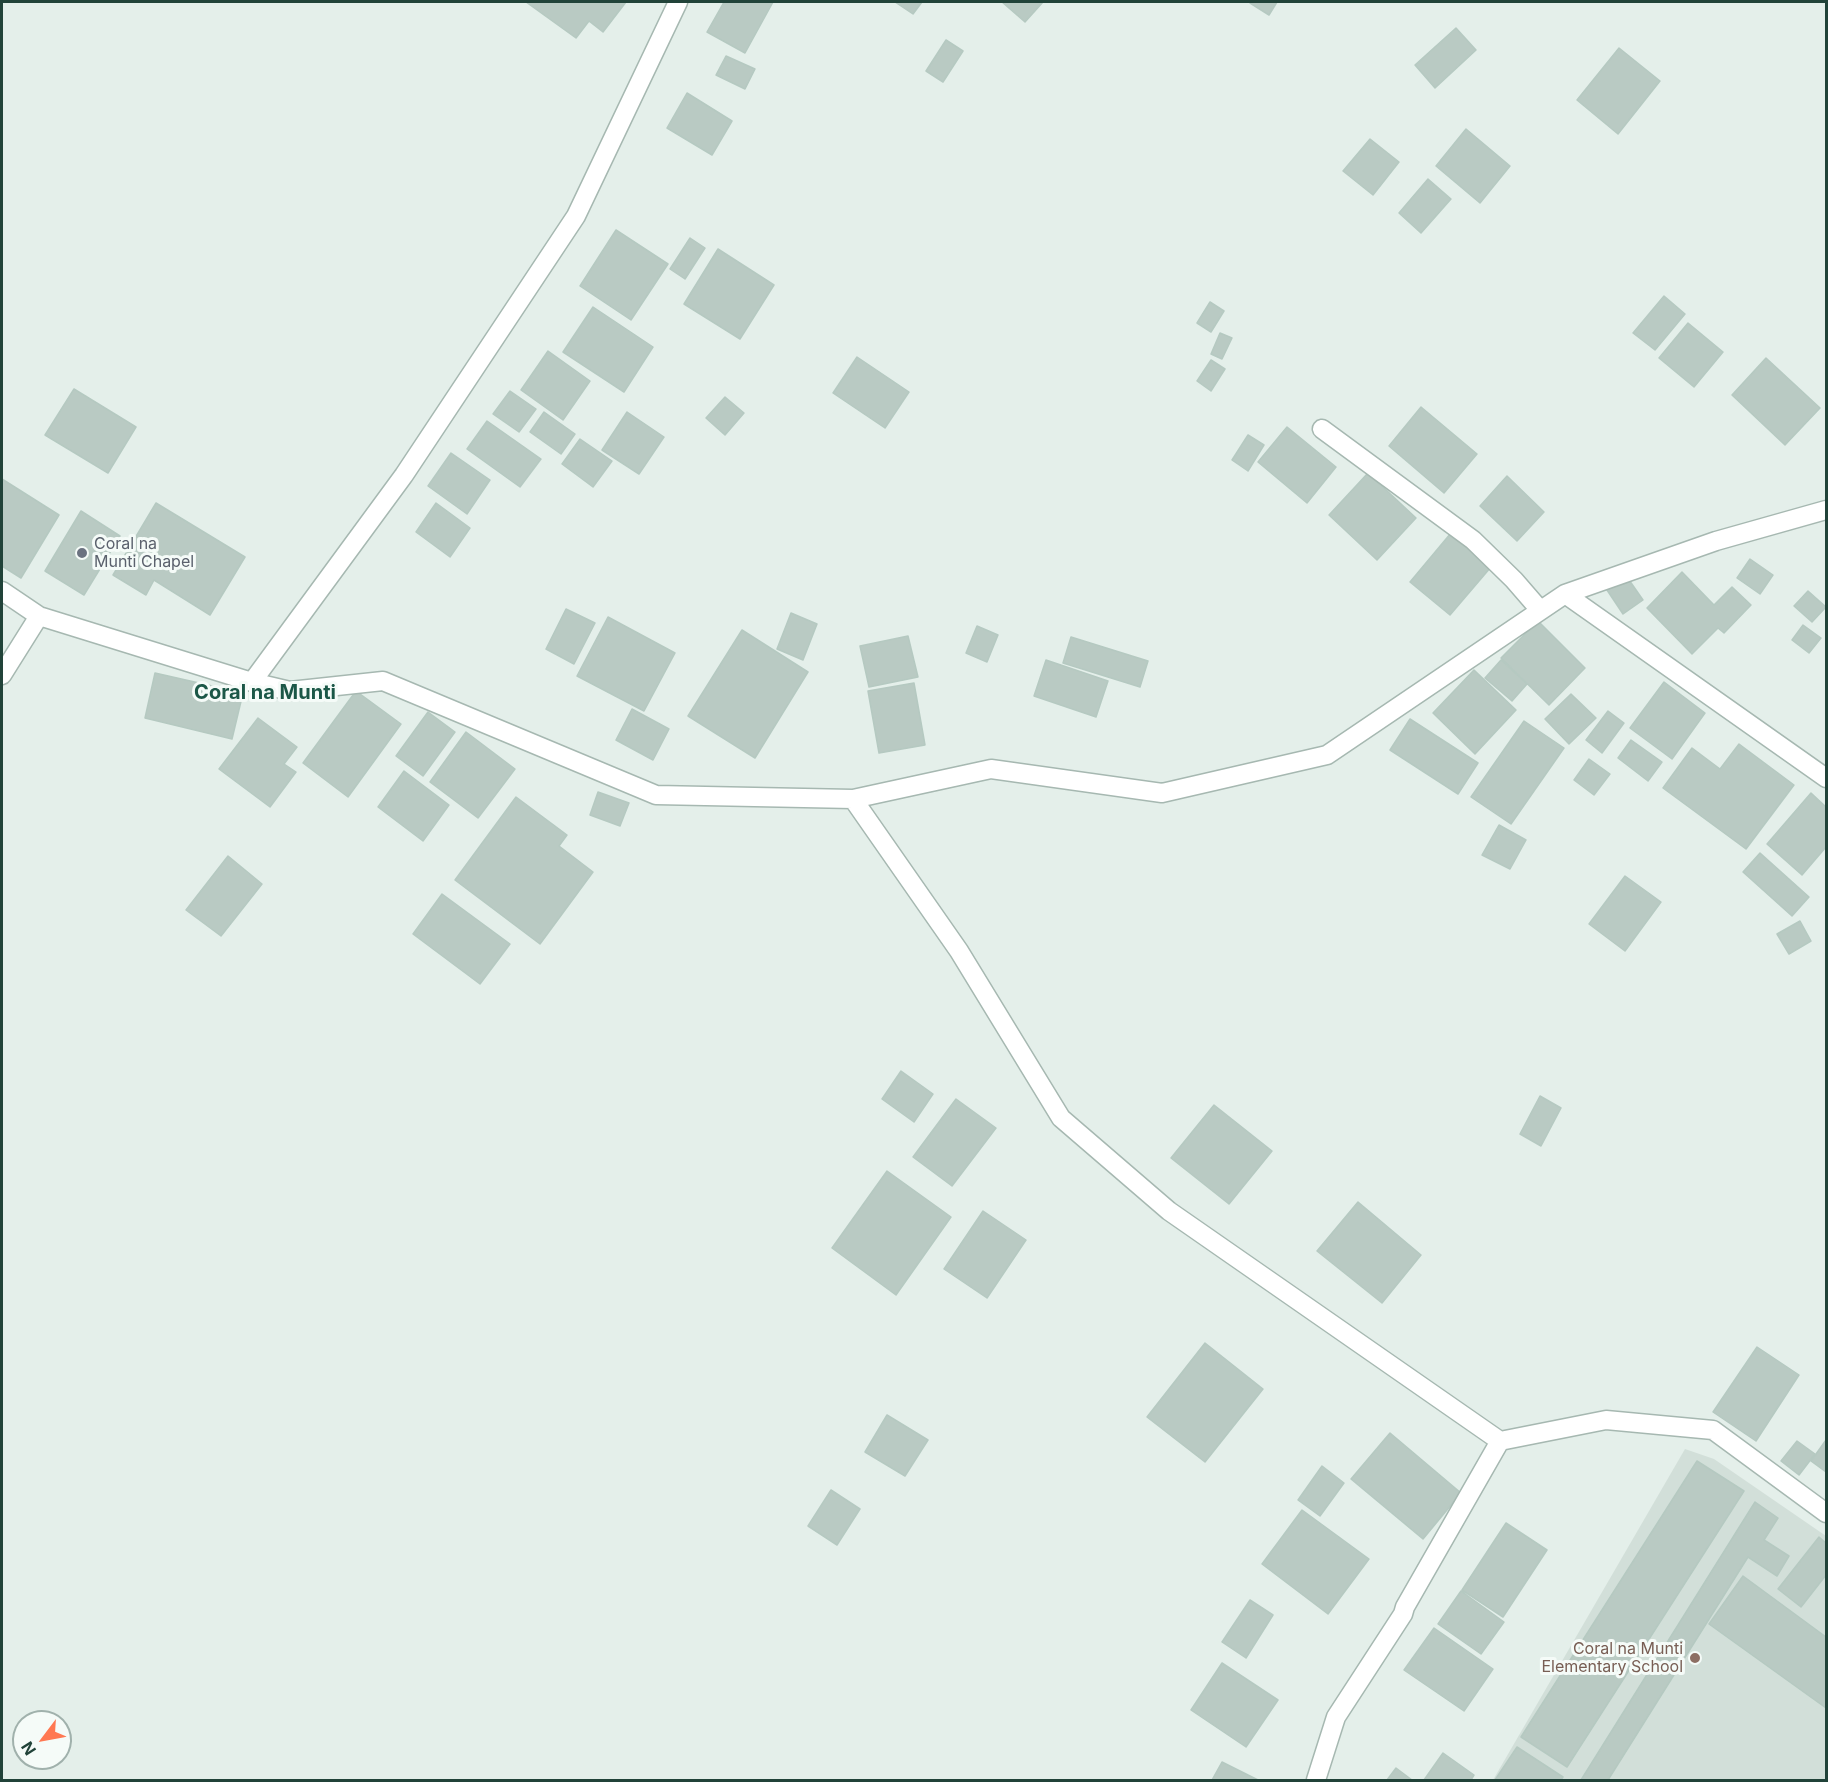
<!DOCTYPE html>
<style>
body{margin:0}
#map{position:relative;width:1828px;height:1782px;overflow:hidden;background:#e4efea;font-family:Inter,sans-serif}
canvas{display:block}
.frame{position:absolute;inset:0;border:3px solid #214339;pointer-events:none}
.north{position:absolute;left:12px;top:1710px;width:60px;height:60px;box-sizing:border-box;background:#f5fbf8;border:2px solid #a0b1ac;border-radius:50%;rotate:238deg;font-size:16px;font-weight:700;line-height:24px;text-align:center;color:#214339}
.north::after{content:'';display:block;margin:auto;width:21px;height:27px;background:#ff7852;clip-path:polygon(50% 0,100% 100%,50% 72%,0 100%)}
</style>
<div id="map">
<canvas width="1828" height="1782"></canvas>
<div class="frame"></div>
<div class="north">N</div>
</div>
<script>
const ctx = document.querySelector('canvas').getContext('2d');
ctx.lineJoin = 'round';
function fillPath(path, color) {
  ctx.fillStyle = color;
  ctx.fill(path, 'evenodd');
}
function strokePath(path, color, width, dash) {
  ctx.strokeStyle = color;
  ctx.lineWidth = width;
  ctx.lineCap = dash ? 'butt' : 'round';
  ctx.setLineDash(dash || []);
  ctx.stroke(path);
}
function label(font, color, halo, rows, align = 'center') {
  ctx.font = font + ' Inter,sans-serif';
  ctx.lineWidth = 6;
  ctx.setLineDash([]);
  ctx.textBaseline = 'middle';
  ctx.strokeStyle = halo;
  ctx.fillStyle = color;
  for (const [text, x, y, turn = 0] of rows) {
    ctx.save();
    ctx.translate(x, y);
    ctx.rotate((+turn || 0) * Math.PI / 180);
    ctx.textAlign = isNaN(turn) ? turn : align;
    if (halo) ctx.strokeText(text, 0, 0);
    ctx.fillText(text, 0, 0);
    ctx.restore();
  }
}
const built = new Path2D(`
 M1685 1449 1714 1459 1826 1536V1780H1493Z`);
const building = new Path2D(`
 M526 2H626L603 32 589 21 576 38Z
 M724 2H773L745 53 707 32Z
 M895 2H922L913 14Z
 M1002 2H1043L1025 22Z
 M1251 2H1277L1269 15 1250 3Z
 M1456 28 1476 50 1435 88 1415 65Z
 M946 40 963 51 943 82 926 71Z
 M1619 48 1660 81 1618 134 1577 100Z
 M726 56 755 69 745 89 716 75Z
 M687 93 732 121 712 155 667 128Z
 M1466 129 1510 166 1480 203 1436 166Z
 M1370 139 1399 162 1373 195 1343 171Z
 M1428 179 1451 199 1421 233 1399 213Z
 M616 230 668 264 631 320 580 286Z
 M690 238 705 248 685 279 670 269Z
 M718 249 774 285 740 339 684 304Z
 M1664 296 1685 314 1655 350 1633 333Z
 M1210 302 1224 311 1211 332 1197 323Z
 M593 307 653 347 624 392 563 352Z
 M1688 323 1723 352 1694 387 1659 358Z
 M1220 333 1232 338 1222 359 1211 354Z
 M548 351 590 381 563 420 521 390Z
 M857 357 909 392 885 428 833 393Z
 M1766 358 1820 408 1785 445 1732 395Z
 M1211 360 1225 369 1211 391 1197 381Z
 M74 389 136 427 108 473 45 435Z
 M510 391 536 409 519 432 493 414Z
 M725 397 744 413 725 435 706 418Z
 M1421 407 1477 454 1444 493 1389 446Z
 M544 412 575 434 561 454 530 432Z
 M627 412 664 437 639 474 602 450Z
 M487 421 541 459 520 487 467 449Z
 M1287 427 1336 467 1307 503 1258 462Z
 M1248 435 1264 445 1248 471 1232 460Z
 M580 439 612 461 593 487 562 464Z
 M451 453 490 480 467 514 428 486Z
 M1368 473 1416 518 1377 560 1329 515Z
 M1507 476 1544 512 1517 541 1480 506Z
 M2 479 59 515 21 578 2 566Z
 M156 503 245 557 210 615 154 580 146 595 113 575Z
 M436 503 470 528 450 557 416 532Z
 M81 511 120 536 84 595 45 571Z
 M1451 533 1491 567 1450 615 1410 582Z
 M1750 559 1773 575 1760 594 1737 578Z
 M1682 572 1714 605 1732 587 1751 605 1724 633 1718 628 1692 654 1647 608Z
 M1627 577 1643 600 1623 614 1607 590Z
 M1808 591 1826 607 1812 622 1794 606Z
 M566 609 595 623 574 664 546 649Z
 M791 613 817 624 803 660 777 649Z
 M608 617 675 653 644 711 577 676Z
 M1538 621 1585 668 1549 705 1501 658Z
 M1803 625 1821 638 1809 653 1792 640Z
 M977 626 998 635 987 662 966 653Z
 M742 630 808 672 755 758 688 716Z
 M908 636 918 677 869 687 860 646Z
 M1071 637 1148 661 1140 687 1063 663Z
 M1046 660 1108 681 1096 717 1034 696Z
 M1501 660 1527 684 1512 701 1485 678Z
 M1474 670 1516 710 1475 754 1433 713Z
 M155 673 243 693 232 739 145 718Z
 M1664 682 1705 713 1672 759 1630 728Z
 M914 683 925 745 879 753 868 691Z
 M356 691 401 724 348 797 303 763Z
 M1571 694 1596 718 1569 744 1545 719Z
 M632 709 669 729 653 760 616 740Z
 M1608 711 1624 723 1602 753 1586 740Z
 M428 712 455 732 423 776 396 756Z
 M258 718 297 747 284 764 296 772 270 807 219 769Z
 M1410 719 1478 763 1458 794 1390 750Z
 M1524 721 1564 748 1511 824 1471 797Z
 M466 732 515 769 478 818 430 782Z
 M1631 740 1662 762 1648 781 1618 758Z
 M1739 744 1794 785 1746 849 1663 788 1692 748 1720 769Z
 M1589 759 1610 774 1594 795 1574 780Z
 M404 771 449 805 423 841 378 807Z
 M598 792 629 803 620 826 590 815Z
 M1811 793 1826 807V847L1802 875 1767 844Z
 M516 797 567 835 559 846 593 872 540 944 455 880Z
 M1499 825 1526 840 1510 869 1482 855Z
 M1760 853 1809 897 1792 916 1743 872Z
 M228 856 262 884 221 936 186 910Z
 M1625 876 1661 902 1625 951 1589 924Z
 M442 894 510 944 480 984 413 934Z
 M1800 921 1811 941 1789 954 1777 934Z
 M901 1071 933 1094 914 1122 882 1099Z
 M1540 1096 1561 1108 1541 1146 1520 1134Z
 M956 1099 996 1128 952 1186 913 1157Z
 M1214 1105 1272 1151 1229 1204 1171 1158Z
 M887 1171 951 1217 896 1295 832 1248Z
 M1358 1202 1421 1255 1382 1303 1317 1251Z
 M983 1211 1026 1240 987 1298 944 1269Z
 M1205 1343 1263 1389 1205 1462 1147 1417Z
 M1757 1347 1799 1375 1756 1441 1713 1412Z
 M887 1415 928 1440 905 1476 865 1452Z
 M1390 1433 1461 1493 1423 1539 1351 1479Z
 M1826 1440V1472L1811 1461Z
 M1797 1441 1815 1454 1799 1475 1781 1461Z
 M1697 1461 1744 1491 1567 1767 1521 1737Z
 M1322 1466 1344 1483 1320 1516 1298 1500Z
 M831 1490 860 1509 837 1545 808 1526Z
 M1755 1502 1778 1518 1764 1540 1789 1556 1777 1576 1748 1557 1608 1780H1581Z
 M1302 1510 1369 1559 1328 1614 1262 1564Z
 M1506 1523 1547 1550 1503 1617 1462 1590Z
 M1819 1537 1826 1543V1575L1801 1607 1778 1589Z
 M1743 1576 1826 1637V1708L1709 1624Z
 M1461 1591 1504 1622 1481 1654 1438 1624Z
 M1250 1600 1273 1615 1246 1658 1222 1642Z
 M1434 1628 1493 1669 1464 1711 1404 1670Z
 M1222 1663 1278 1700 1246 1747 1191 1710Z
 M1517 1747 1563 1777 1561 1780H1495Z
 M1443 1753 1474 1775 1471 1780H1424Z
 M1222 1762 1258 1780H1212Z
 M1396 1768 1412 1780H1387Z`);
const minor = new Path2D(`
 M1322 429 1473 540 1514 580 1540 610
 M1565 594 1826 778
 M252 682 290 691 383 681 656 795 853 799 991 769 1162 793 1327 755 1565 594 1716 541 1826 510
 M853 799 959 951 1061 1118 1169 1211 1500 1441 1606 1420 1713 1430 1826 1513
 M1316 1780 1336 1717 1403 1614 1405 1607 1500 1441`);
const tertiary = new Path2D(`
 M2 591 39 616
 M2 675 39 616 252 682 404 475 576 216 678 2`);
const markers = [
 [82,553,6,"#6b7280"],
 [1695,1658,6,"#8d6e63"]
];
const worshipNames = [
 ["Coral na",94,544],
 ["Munti Chapel",94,562]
];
const educationNames = [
 ["Coral na Munti",1683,1649],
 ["Elementary School",1683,1667]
];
const quarterNames = [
 ["Coral na Munti",265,693]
];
fillPath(built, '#d2dfd9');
fillPath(building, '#b9cac3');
strokePath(building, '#b5c9c1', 1.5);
strokePath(minor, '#a6b8b1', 21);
strokePath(tertiary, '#a6b8b1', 21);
strokePath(minor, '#fff', 18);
strokePath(tertiary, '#fff', 18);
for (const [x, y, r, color] of markers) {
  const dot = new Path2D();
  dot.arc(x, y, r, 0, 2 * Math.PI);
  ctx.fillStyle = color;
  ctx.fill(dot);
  strokePath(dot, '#f5fbf8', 2);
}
label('16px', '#5b616d', '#f5fbf8', worshipNames, 'left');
label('16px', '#785e54', '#f5fbf8', educationNames, 'right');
label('bold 20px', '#1b5747', '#f5fbf8', quarterNames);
</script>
